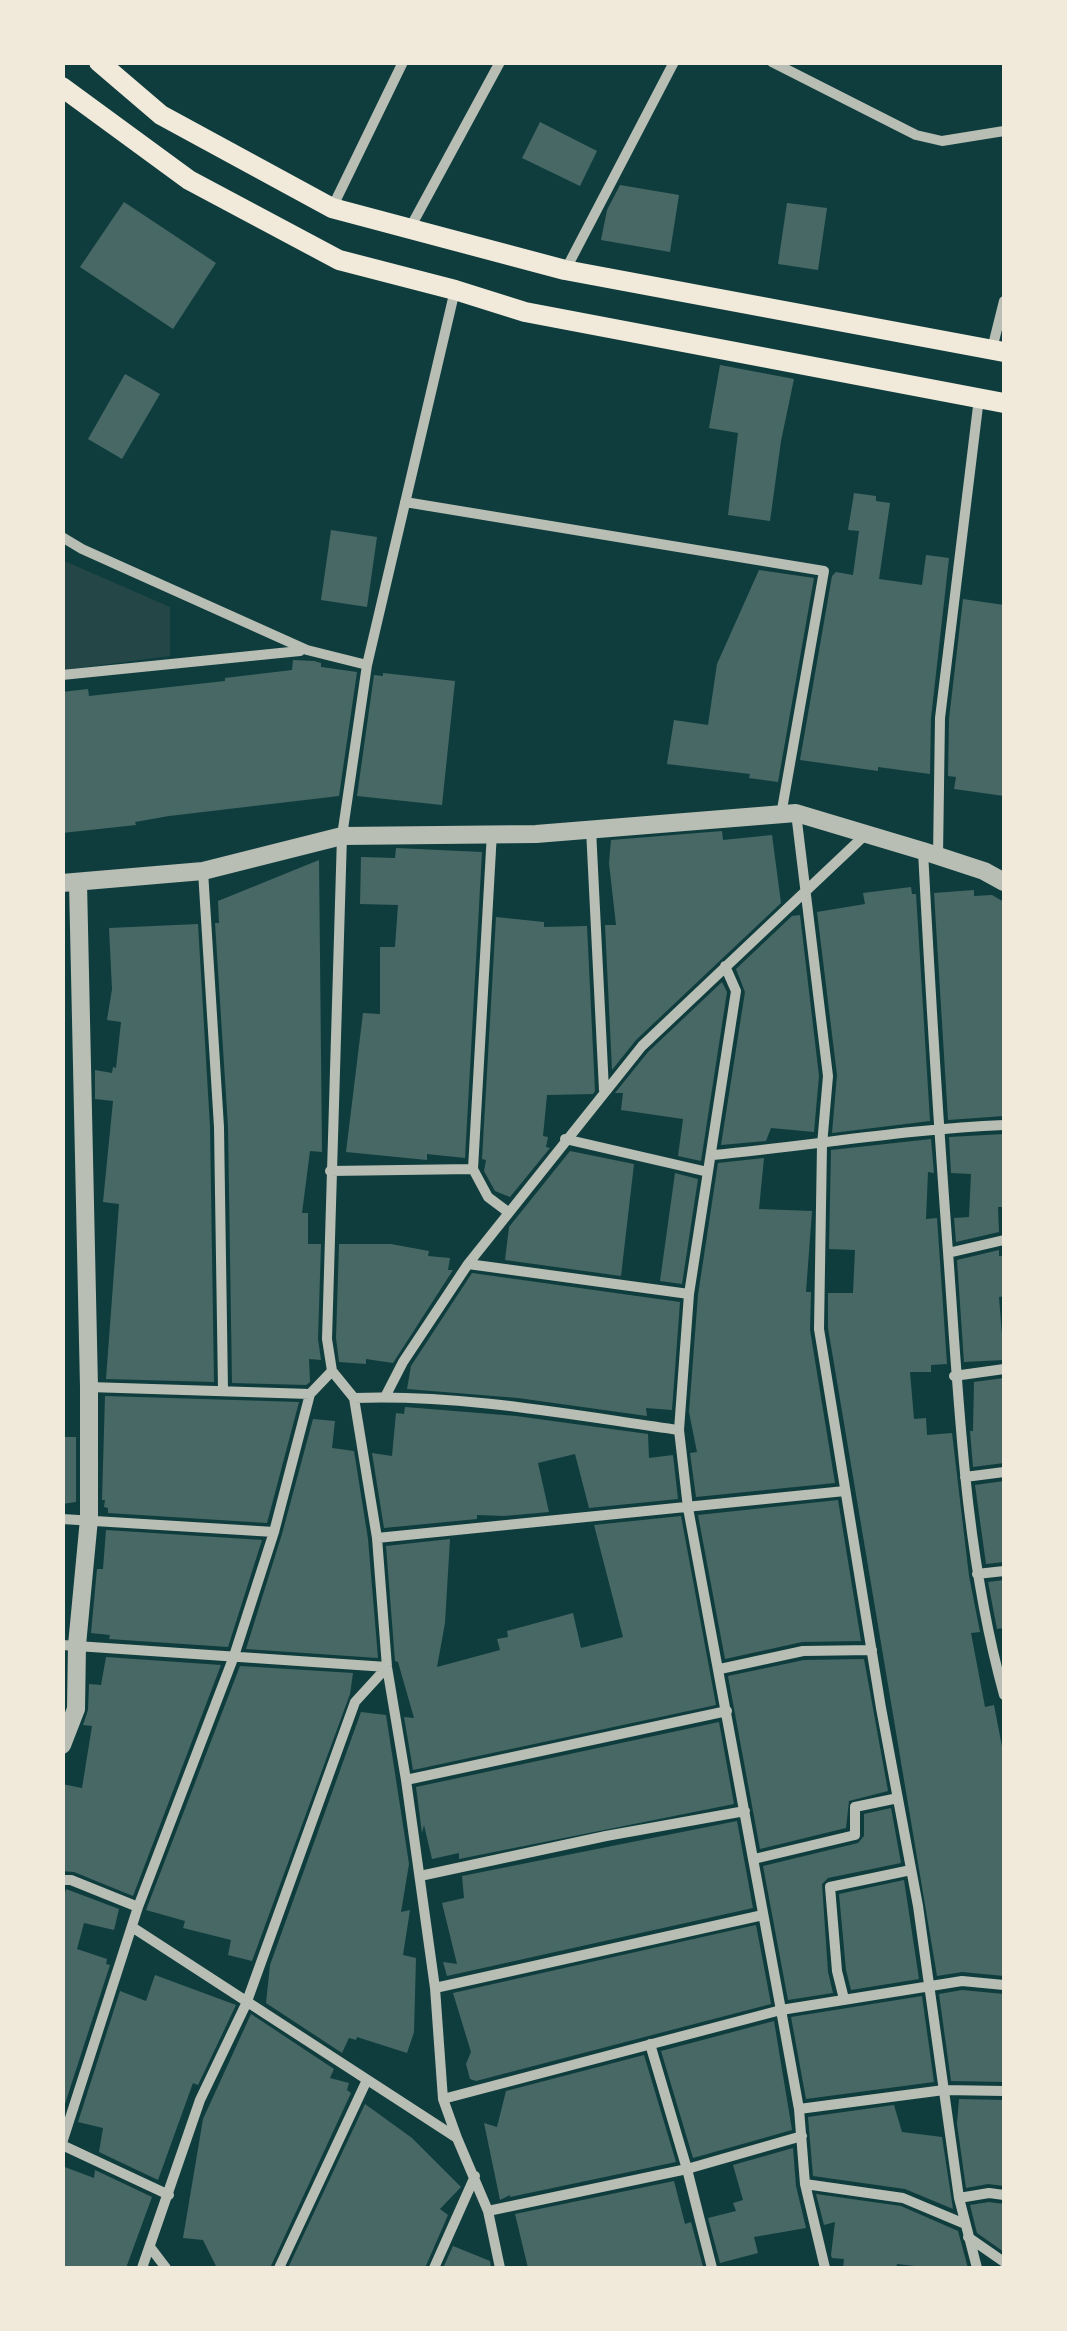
<!DOCTYPE html>
<style>
body{margin:0}
#map{position:relative;width:1067px;height:2331px;overflow:hidden;background:#0f3d3e;font-family:"Nunito Sans",sans-serif}
canvas{display:block}
.frame{position:absolute;inset:0;border:65px solid #f1e9da;pointer-events:none}
</style>
<div id="map">
<canvas width="1067" height="2331"></canvas>
<div class="frame"></div>
</div>
<script>
const ctx = document.querySelector('canvas').getContext('2d');
ctx.lineJoin = 'round';
function fillPath(path, color) {
  ctx.fillStyle = color;
  ctx.fill(path, 'evenodd');
}
function strokePath(path, color, width, dash) {
  ctx.strokeStyle = color;
  ctx.lineWidth = width;
  ctx.lineCap = dash ? 'butt' : 'round';
  ctx.setLineDash(dash || []);
  ctx.stroke(path);
}
const green = new Path2D(`
 M62 560 170 607V656L63 670Z`);
const building = new Path2D(`
 M540 122 597 151 580 186 522 158Z
 M620 185 679 195 670 252 601 240 607 210Z
 M124 202 216 263 173 329 80 267Z
 M787 203 827 208 818 270 778 264Z
 M720 365 794 379 781 441 770 521 728 515 738 433 709 428Z
 M125 374 160 394 122 459 88 439Z
 M854 493 876 496V501L890 503 879 579 922 585 926 555 949 558 931 718 930 774 878 767V771L800 760 832 576 836 572 853 575 859 531 848 530Z
 M331 530 377 537 367 607 321 600Z
 M759 570 814 578 778 782 749 778 750 774 667 764 674 720 708 725 717 664Z
 M963 599 1004 605V796L954 789 956 777 948 776 949 719Z
 M293 660 314 661 321 663V667L357 672 339 796 169 816 135 822 136 825 62 833V692L88 689 89 696 225 681V678L292 670Z
 M383 673 455 681 442 805 357 796 374 675 383 676Z
 M722 831 723 840 772 835 781 903 636 1040 612 1070 605 925H616L609 863 611 840Z
 M396 848 482 852 465 1158 427 1154V1160L346 1152 363 1013 380 1014V947H395L398 905 360 904 361 857 395 858Z
 M319 860 322 1152 310 1151 302 1213H308V1244H321L318 1339 321 1360 309 1359 310 1382 306 1385 232 1383 228 1127 215 923H219L218 901Z
 M911 887 912 894H916L930 1121 832 1133 837 1075 817 912 865 904 863 893Z
 M974 890V896L992 895 1004 902V1116L948 1120 934 893Z
 M800 915 819 1076 814 1132 771 1128 766 1141 721 1145 745 992 736 969 792 916Z
 M496 917 544 922V927L587 926 595 1091 593 1094 547 1095 543 1136 548 1137 546 1147 550 1148 510 1197 495 1191 484 1171 486 1160 482 1159Z
 M198 924 210 1127 214 1382 106 1379 119 1204 103 1202 113 1101 95 1099V1070L112 1073 113 1067 116 1068 121 1022 107 1020 112 989 109 928Z
 M722 982 727 992 701 1161 678 1156 683 1119 621 1110 623 1093H615L648 1052Z
 M1004 1134V1207H998L999 1232 956 1242 954 1218 969 1217 971 1174 951 1173 949 1137Z
 M931 1139 934 1173 928 1172 926 1219 937 1218 947 1364 931 1365V1372H910L914 1419 926 1418 927 1435 952 1433 969 1576 980 1632 971 1633 985 1707 994 1705 1004 1757V1976L962 1972 937 1976 828 1328V1293H853L855 1250 829 1249 831 1150Z
 M570 1151 634 1164 621 1276 505 1260 509 1227Z
 M764 1158 759 1209 812 1211 806 1292H811L810 1330 835 1483 696 1497 690 1453 697 1452 689 1412 698 1295 718 1163Z
 M675 1173 698 1179 682 1284 660 1281Z
 M339 1244H391L429 1251 428 1256 450 1258 448 1270H453L393 1363 366 1359V1364L339 1362 336 1338Z
 M999 1250V1256H1004V1296L999 1297 1004 1360 964 1362 957 1260Z
 M472 1273 680 1302 672 1410 646 1408 647 1416 518 1398 407 1389 411 1366Z
 M1004 1378V1463L973 1467 970 1431H973L974 1382Z
 M105 1396 299 1402 267 1523 108 1513V1508L104 1507 105 1500H102Z
 M405 1407 516 1416 648 1434 649 1458 673 1455 678 1499 589 1508 575 1454 538 1463 549 1512 504 1516 477 1515V1519L384 1528 372 1453 392 1456 396 1413 404 1414Z
 M313 1419 335 1421 332 1448 354 1451 368 1539 378 1658 246 1649 282 1534Z
 M62 1437H76V1502L62 1504Z
 M1004 1481V1562L986 1564 975 1485Z
 M838 1500 861 1641 802 1642 725 1659 698 1515Z
 M681 1516 716 1705 413 1770 404 1717 414 1718 398 1662 395 1661 386 1546 450 1539 445 1623 437 1667 500 1650 497 1639 508 1637 507 1631 573 1613 581 1648 623 1637 594 1525Z
 M106 1530 262 1540 228 1647 109 1639 110 1635 91 1633 97 1569H103Z
 M1004 1580V1628L997 1629 988 1582Z
 M106 1657 221 1665 133 1896 74 1872 62 1871V1784L82 1788 92 1726 83 1725 88 1710 89 1684 101 1685Z
 M864 1659 888 1791 849 1801 846 1828 760 1849 728 1676 804 1660Z
 M240 1666 353 1673 350 1694 252 1961 228 1955 231 1940 183 1928 185 1921 146 1910Z
 M361 1712 386 1715 409 1864 401 1912 410 1910 403 1955 416 1958 414 2032 407 2053 357 2037 356 2040 349 2038 342 2053 266 2003 270 1965Z
 M719 1722 734 1804 459 1859V1853L432 1859 424 1825 422 1833 416 1787Z
 M891 1808 901 1863 828 1878 822 1884 828 1972 833 1993 788 2000 763 1866 858 1843 864 1836V1814Z
 M737 1821 753 1908 447 1976 443 1962 457 1964 442 1903 464 1898 462 1876Z
 M904 1880 919 1979 851 1990 846 1970 839 1894Z
 M66 1889 119 1909 114 1930 84 1923 77 1949 107 1959 106 1964 110 1965 62 2113V1904Z
 M756 1925 771 2004 476 2081 470 2079 466 2064 471 2052 453 1993Z
 M155 1975 236 2005 198 2085 193 2083 158 2180 99 2152 103 2128 78 2122 120 1991 146 2001Z
 M962 1990 1004 1994V2082L951 2081 939 1994Z
 M922 1996 934 2082 806 2099 791 2017Z
 M251 2014 334 2069 330 2078 349 2083 347 2090 351 2093 270 2268H217L203 2240 183 2238 203 2119Z
 M774 2021 792 2130 693 2158 661 2051Z
 M644 2055 676 2162 510 2197V2195L500 2200 484 2123 497 2127 506 2091Z
 M959 2099 1004 2100V2186L988 2184 966 2188 957 2124Z
 M365 2104 412 2138 461 2187 440 2209 448 2215 425 2268H288Z
 M894 2105 902 2132 942 2137 953 2209 905 2189 813 2176 808 2117Z
 M793 2148 796 2186 806 2228 754 2237 758 2253 720 2263 708 2218 736 2211 733 2203 743 2200 733 2165Z
 M62 2166 94 2178 95 2170 152 2197 126 2268H62Z
 M674 2181 685 2224 691 2222 703 2267 528 2268 515 2214Z
 M816 2194 901 2206 958 2231 968 2268H932L897 2264 896 2268H843L844 2259 832 2258 831 2255 835 2222 824 2225Z
 M989 2202 1004 2204V2252L977 2233 970 2205Z
 M453 2246 490 2261 491 2268H443Z`);
const minor = new Path2D(`
 M772 62 916 135 942 141 1004 131
 M332 208 403 62
 M410 228 500 62
 M566 269 674 62
 M455 290 367 665 342 836 327 1339 332 1371 354 1398 377 1538 387 1667 406 1780 435 1988 443 2099 457 2138
 M992 349 1004 301
 M405 502 824 571 781 815
 M62 537 82 549 307 650 367 665
 M62 675 300 651
 M796 813 828 1076 822 1145 819 1329 881 1708 918 1906 959 2198 977 2268
 M591 829 604 1090
 M923 851C930 985 938 1118 948 1252 959 1401 964 1550 1004 1695
 M938 856 940 718 979 398
 M203 871 219 1127 223 1390
 M565 1139 708 1172
 M713 1155C810 1146 907 1129 1004 1125
 M473 1169 492 832
 M330 1171 473 1169 488 1197 508 1212
 M948 1253 1004 1240
 M468 1264 689 1294
 M954 1376 1004 1369
 M89 1387 310 1394
 M385 1397 403 1362 468 1264 642 1046 865 835
 M354 1398C462 1394 572 1415 679 1430
 M965 1477 1004 1472
 M62 1519 274 1532
 M377 1538 845 1491
 M977 1574 1004 1571
 M62 1645 387 1667
 M720 1669 803 1651 872 1650
 M406 1780 727 1711
 M754 1859 855 1835V1807L898 1798
 M420 1876 606 1836 745 1811
 M62 1880H71L138 1907
 M132 1927 457 2138 488 2211 500 2268
 M435 1988 763 1915
 M844 1999 837 1971 830 1887 911 1870
 M650 2044 687 2169 802 2136
 M443 2099 781 2010 688 1508 679 1430 689 1294 736 991 725 966
 M799 2109 944 2090 1004 2091
 M62 2143 138 1907 234 1656 274 1532 310 1394 332 1371
 M62 2145 169 2195
 M805 2184 903 2198 965 2224
 M959 2198 989 2193 1004 2195
 M488 2211 687 2169 712 2268
 M968 2237 1004 2262
 M150 2247 166 2268
 M142 2268 200 2100 246 2004 355 1702 387 1667
 M279 2268 366 2082
 M434 2268 475 2176
 M825 2268 805 2184 799 2109 781 2010 962 1981 1004 1985`);
const tertiary = new Path2D(`
 M62 883 203 871 342 836 536 834 796 813 923 851 984 871 1004 882
 M62 1745 76 1709 77 1645 89 1519V1387L78 882`);
const secondary = new Path2D(`
 M99 62 161 115 332 208 565 270 1004 352
 M62 87 189 180 339 260 455 290 525 312 1004 403`);
fillPath(green, '#244646');
fillPath(building, '#486865');
strokePath(minor, '#b8beb3', 10);
strokePath(tertiary, '#b8beb3', 18);
strokePath(secondary, '#f1e9da', 20);
</script>
